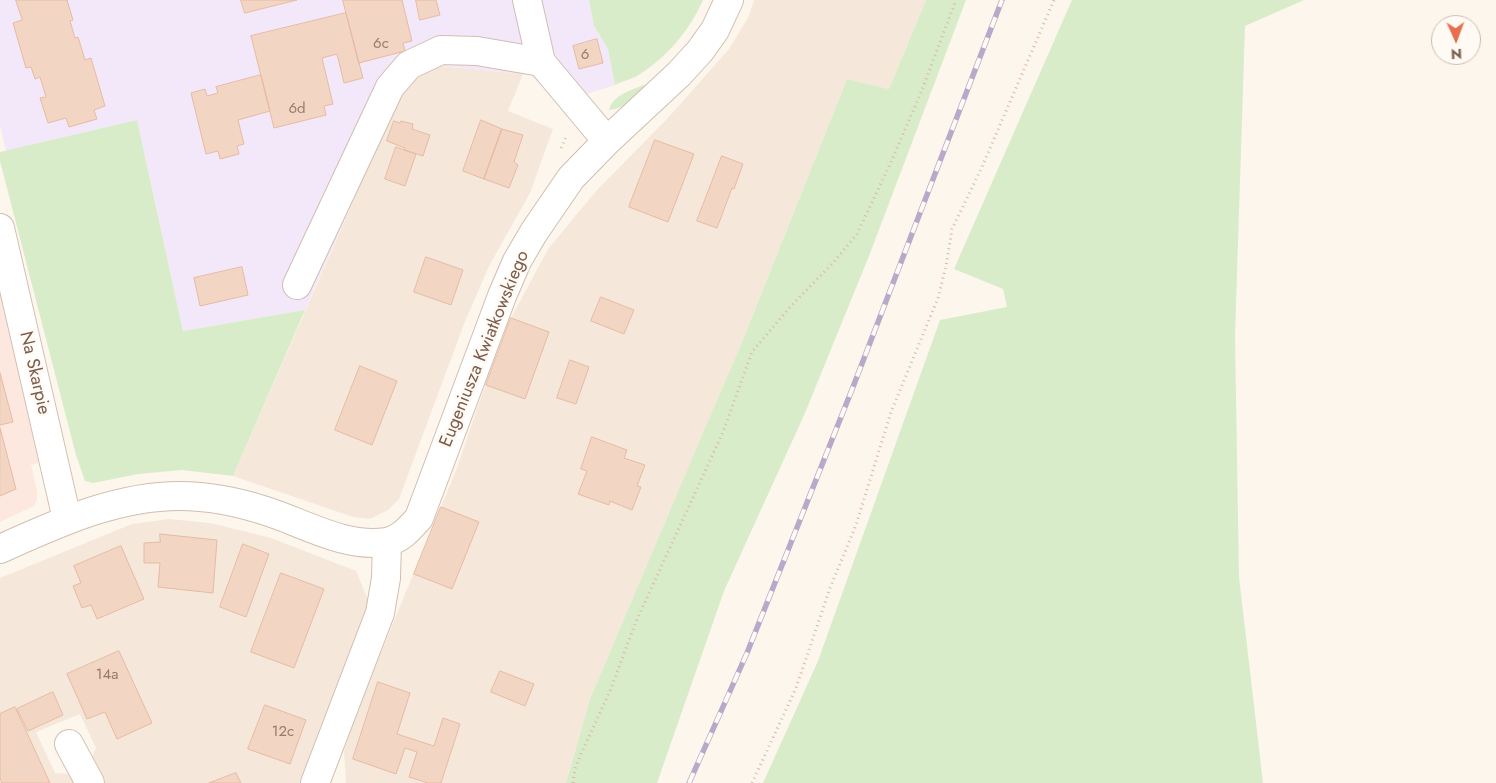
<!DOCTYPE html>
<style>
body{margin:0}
#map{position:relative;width:1496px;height:783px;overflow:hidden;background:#fdf6ec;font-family:Jost,sans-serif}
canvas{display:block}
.north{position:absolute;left:1431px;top:15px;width:50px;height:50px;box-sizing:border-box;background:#fffaf3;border:1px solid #cabbb1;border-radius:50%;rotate:178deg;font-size:14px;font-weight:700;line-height:20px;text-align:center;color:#7a5c4d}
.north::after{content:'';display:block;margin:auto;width:18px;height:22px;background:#e76f51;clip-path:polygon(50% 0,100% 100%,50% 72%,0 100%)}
</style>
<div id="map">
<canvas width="1496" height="783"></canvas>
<div class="north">N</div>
</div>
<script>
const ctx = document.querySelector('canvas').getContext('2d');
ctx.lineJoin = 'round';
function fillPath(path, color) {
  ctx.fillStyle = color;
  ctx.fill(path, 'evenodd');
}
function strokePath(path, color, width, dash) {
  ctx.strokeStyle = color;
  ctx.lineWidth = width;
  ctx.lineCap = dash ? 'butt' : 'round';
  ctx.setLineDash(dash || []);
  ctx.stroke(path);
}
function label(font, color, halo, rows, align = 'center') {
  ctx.font = font + ' Jost,sans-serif';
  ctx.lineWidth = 5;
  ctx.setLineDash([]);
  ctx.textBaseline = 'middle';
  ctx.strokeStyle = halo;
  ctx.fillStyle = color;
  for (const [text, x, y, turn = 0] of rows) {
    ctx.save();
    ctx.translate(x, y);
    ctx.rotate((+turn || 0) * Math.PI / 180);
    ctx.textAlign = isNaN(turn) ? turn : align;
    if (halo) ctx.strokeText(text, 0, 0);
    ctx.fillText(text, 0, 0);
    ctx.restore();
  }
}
const residential = new Path2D(`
 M754 0H926L889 89 847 79 740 347 704 430 590 699 566 783H346L344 751 361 701 457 468 479 403 511 318 548 249 597 190 667 119 729 49 749 16Z
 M431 65 523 74 508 111 553 129 530 193 489 266 464 324 399 499 388 510 370 519 353 517 233 476 409 74Z
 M169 519 210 523 271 538 356 571 368 600V615L307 783H97L88 765 96 748 80 714 36 732 55 773 75 774 80 783H0V578L132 524Z`);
const commercial = new Path2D(`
 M0 274 42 462 31 465 37 491V500L34 506 0 522Z`);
const education = new Path2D(`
 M0 0H589L594 26 608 49 615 85 559 103 531 75 432 65 409 74 305 310 183 331 137 120 6 151 0 126Z`);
const green = new Path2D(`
 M589 0H703C690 30 667 57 640 74 633 79 623 81 615 85L608 49 594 26Z
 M926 0H966L869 256 805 413 724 591 657 783H566L590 699 704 430 740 347 847 79 889 89Z
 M1072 0H1304L1245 26 1235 336 1239 577 1263 783H763L818 661 940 320 1007 307 1003 289 954 269Z
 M646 84C636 97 626 108 609 110 613 94 633 90 646 84Z
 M137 120 183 331 305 310 233 476 182 470 138 474 93 483 85 481 76 455 0 161V152Z`);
const building = new Path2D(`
 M16 0H67L73 20 70 21 75 38 78 37 85 60 91 58 105 106 94 110 97 119 69 127 66 118 48 123 40 98 46 97 40 77 35 79 31 67 26 68 13 23 22 20Z
 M241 0H297L245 13Z
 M343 0H402L412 41 403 43 405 51 359 63Z
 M416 0H436L440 15 420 20Z
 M346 13 363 78 344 83 337 54 322 58 333 104 324 106 326 115 274 128 251 36Z
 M597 39 603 63 579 69 573 46Z
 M261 75 270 111 238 120 244 144 237 146 239 154 220 159 218 151 206 154 191 93 205 89 207 96 218 93 216 87Z
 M481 120 502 129 484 179 463 171Z
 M394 121 400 123 401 121 413 124 412 129 430 135 423 156 404 150 405 148 387 141Z
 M502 129 523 135 514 162 518 165 509 188 484 179Z
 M655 140 694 154 668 222 629 207Z
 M396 147 416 154 405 186 385 179Z
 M722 156 743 164 734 189 732 188 717 228 697 221Z
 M426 257 463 270 451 305 414 292Z
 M242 267 248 295 200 306 194 278Z
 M601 297 634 310 624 334 591 321Z
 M511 318 549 332 525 399 486 385Z
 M570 360 589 367 576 404 557 398Z
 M360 366 397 381 372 445 335 430Z
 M0 373 13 422 0 425Z
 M0 428 16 489 0 496Z
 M592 437 627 450 624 458 645 465 637 486 641 487 632 510 610 501 609 505 578 494 587 471 581 469Z
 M441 507 479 522 452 589 414 574Z
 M160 534 217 540 213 593 158 587 160 563H144V543L160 542Z
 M243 544 269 554 246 617 220 607Z
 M121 546 144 599 97 619 91 605 82 608 73 586 81 583 74 566Z
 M281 573 324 589 294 668 251 652Z
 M119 651 152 723 117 739 105 712 87 719 67 674Z
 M500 671 534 684 525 706 491 692Z
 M378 682 410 693 397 734 434 746 443 718 460 724 441 783H428L409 777 417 752 405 748 396 774 353 759Z
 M53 692 63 715 28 731 17 709Z
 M265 705 306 720 290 764 248 749Z
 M15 707 50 783H2L0 778V714Z
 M236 773 241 783H209Z`);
const path = new Path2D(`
 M561 148 567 135
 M573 783 575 769 580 756 610 691 635 624 723 432 752 352 790 307 833 263 857 234 891 162 920 95 956 0
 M752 783 796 688 830 588 856 525 891 412 938 298 946 266 952 229 981 169 1054 0`);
const minor = new Path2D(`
 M527 0 541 62
 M0 228 67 519
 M297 285 390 87 409 65 441 50 477 51 541 62 607 141
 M0 549C58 523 116 496 180 496 210 496 238 502 266 511 304 523 344 548 386 542 400 540 410 528 419 518L502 296 517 261 534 232 571 178 607 141 679 74 700 51 715 30 729 0
 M69 744 90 783
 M315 783 380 613 386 578 387 542`);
const rail = new Path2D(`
 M689 783 747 653 853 387 1002 0`);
const numberNames = [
 ["6c",381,44],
 ["6",585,55],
 ["6d",297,109],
 ["14a",107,675],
 ["12c",283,732]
];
const streetNames = [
 ["Eugeniusza Kwiatkowskiego",485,349,-68],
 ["Na Skarpie",34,373,77]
];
fillPath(residential, '#f5e8da');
fillPath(commercial, '#fde8e0');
fillPath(education, '#f3e8fa');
fillPath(green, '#d8ecc9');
fillPath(building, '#f3d5c3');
strokePath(building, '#e6bba3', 1);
strokePath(minor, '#d1beb0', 30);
strokePath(path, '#d9b8a5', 3, [1, 4]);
strokePath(minor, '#fff', 28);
strokePath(rail, '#b9a8c9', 5.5);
strokePath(rail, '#fffaf3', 4, [11]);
label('15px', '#987a6a', null, numberNames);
label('18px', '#7a5c4d', '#fffaf3', streetNames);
</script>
